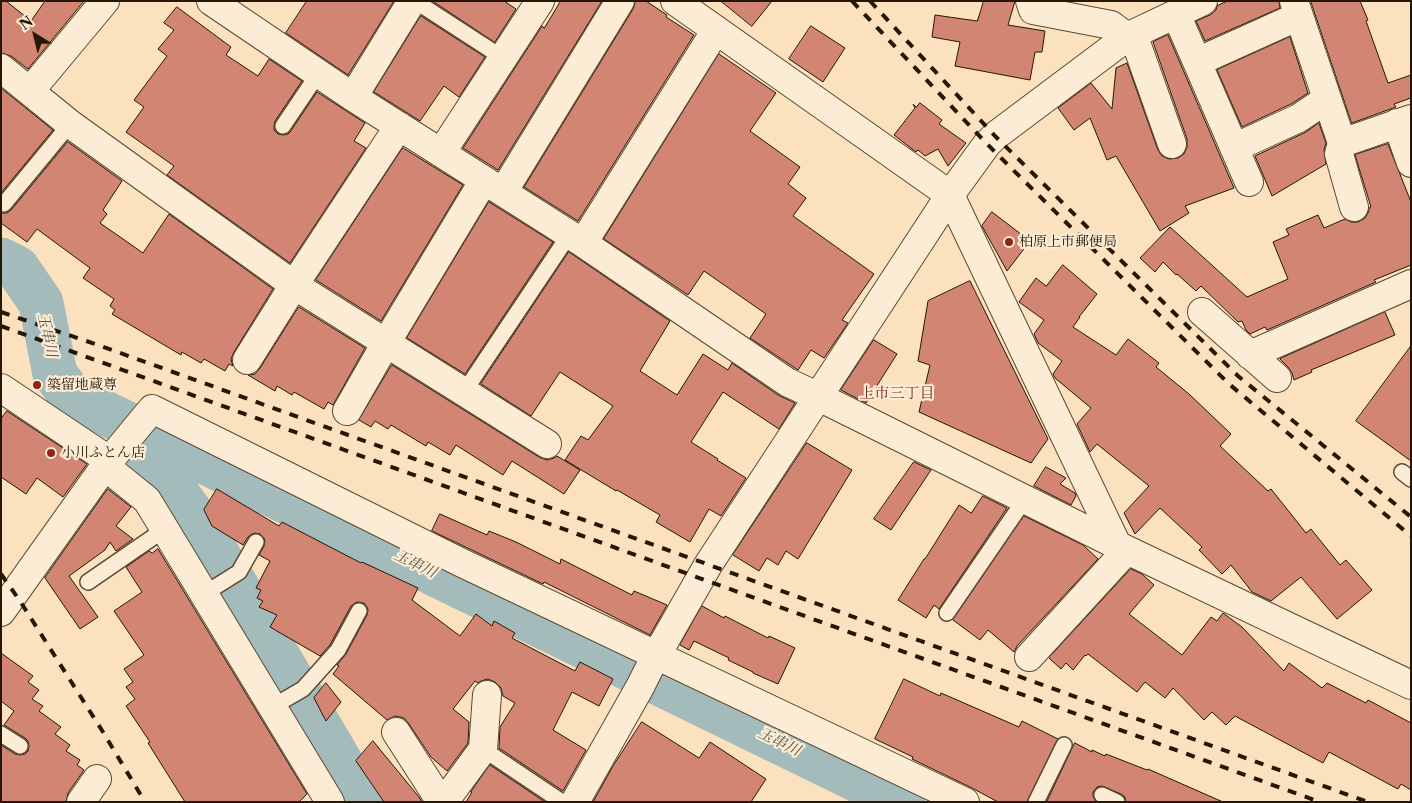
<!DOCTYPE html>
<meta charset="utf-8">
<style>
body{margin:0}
#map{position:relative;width:1412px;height:803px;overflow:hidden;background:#fbe1be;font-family:"Libre Caslon Text",serif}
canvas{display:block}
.frame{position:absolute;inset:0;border:2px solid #251704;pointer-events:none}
.north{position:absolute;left:10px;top:10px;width:50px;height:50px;-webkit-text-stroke:4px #fcecd5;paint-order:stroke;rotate:324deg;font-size:14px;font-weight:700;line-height:20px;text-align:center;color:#251704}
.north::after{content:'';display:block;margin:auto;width:18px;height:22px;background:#251704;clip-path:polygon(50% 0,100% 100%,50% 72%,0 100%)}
</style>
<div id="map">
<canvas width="1412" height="803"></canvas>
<div class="frame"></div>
<div class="north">N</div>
</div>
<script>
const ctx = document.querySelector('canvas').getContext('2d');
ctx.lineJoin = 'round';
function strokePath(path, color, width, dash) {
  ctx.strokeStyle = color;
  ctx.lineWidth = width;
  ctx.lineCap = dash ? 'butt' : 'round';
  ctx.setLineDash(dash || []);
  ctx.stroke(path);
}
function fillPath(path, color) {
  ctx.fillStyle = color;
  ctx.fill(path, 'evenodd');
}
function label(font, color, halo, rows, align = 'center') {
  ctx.font = font + ' "Libre Caslon Text","Noto Serif JP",serif';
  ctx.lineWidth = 4.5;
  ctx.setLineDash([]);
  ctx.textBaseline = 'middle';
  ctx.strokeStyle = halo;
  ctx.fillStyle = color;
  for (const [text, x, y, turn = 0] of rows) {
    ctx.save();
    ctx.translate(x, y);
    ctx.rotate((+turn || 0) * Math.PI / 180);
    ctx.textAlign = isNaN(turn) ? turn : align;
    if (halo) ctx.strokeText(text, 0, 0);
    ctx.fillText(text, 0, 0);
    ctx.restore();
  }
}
const river = new Path2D(`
 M1 260 17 268 41 303 55 374 72 397 903 802
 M128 427 200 525 364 802`);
const building = new Path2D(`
 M1 1H6L31 21 45 1H84L28 69 11 56 1 53Z
 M307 1H394L348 75 286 33Z
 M433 1H504L516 9 495 42Z
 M561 1H602L498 170 463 148 542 26 544 28Z
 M636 1H646L667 15 666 17 694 35 578 221 524 187 633 9Z
 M721 1H772L752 26Z
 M984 1H1015L1008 25 1045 31 1042 52H1035L1030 80 955 66 960 42 932 37 935 15 977 21Z
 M1228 1H1279L1280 8 1205 41 1196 21 1210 15 1216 10 1217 6Z
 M1311 1H1360L1368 20 1366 21 1388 83 1411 75V98L1394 104 1396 107 1352 123Z
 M177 7 231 47 226 55 258 76 269 59 302 81 275 121 274 126V130L278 134 283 135 288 134 290 132 317 92 365 123 354 141 366 148 290 263 167 175 174 166 126 132 144 107 134 100 167 56 158 49 174 30 164 23Z
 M421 16 485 57 459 97 444 86 420 121 374 92Z
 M811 26 845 48 823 82 789 59Z
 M1168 35 1234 188 1185 206 1189 213 1160 231 1116 156 1107 160 1090 118 1074 130 1058 108 1091 83 1112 109 1116 68 1127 63 1158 150 1162 156 1169 159 1178 158 1184 154 1187 147V139L1153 42Z
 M1290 37 1308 93 1291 104 1242 127 1217 70Z
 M719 54 776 93 750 131 800 167 788 184 806 198 793 216 874 274 842 320 848 323 824 358 811 350 798 370 750 338 766 314 704 271 688 295 604 239Z
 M1 88 53 130 1 193Z
 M920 103 942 120 939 124 966 143 948 166 938 149 925 156 918 150 916 152 894 135 915 108 913 104 916 107Z
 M1319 123 1326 143 1324 150 1326 164 1272 196 1255 156 1306 132Z
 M68 142 122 181 103 210 107 214 100 223 143 253 169 214 273 289 234 352 231 359 233 366 229 364 225 371 204 359 201 363 182 352 181 355 112 314 115 310 110 306 114 299 83 278 90 268 37 229 27 242 1 223V213H7L11 210Z
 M1388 144 1411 202V265L1374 280 1376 282 1267 330 1265 327 1250 334 1246 330 1242 321 1238 322 1201 286 1196 291 1177 274 1176 275 1163 262 1155 272 1140 258 1170 227 1247 297 1288 279 1273 242 1289 235 1286 229 1318 215 1324 228 1345 219 1351 222H1358L1365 218 1369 211V208L1371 207 1355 155Z
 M403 148 463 185 381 321 316 280Z
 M489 202 553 242 465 374 407 338Z
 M992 212 1030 241 1007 271 982 226Z
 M569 252 670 321 640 371 677 395 703 354 728 370 732 363 778 395 795 403 779 429 723 392 691 442 718 459 717 460 746 478 721 516 709 509 690 542 656 522 660 515 617 490 616 491 565 460 581 436 588 440 613 406 560 372 531 416 481 384Z
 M1063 265 1097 294 1079 317H1080L1073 327 1116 355 1128 339 1159 363 1156 367 1189 394 1231 434 1220 446 1268 491 1271 489 1306 533 1311 529 1340 565 1346 560 1372 590 1337 619 1301 577 1271 601 1252 592 1231 565 1222 574 1199 550 1202 547 1160 508 1135 534 1124 513 1149 486 1097 444 1090 452 1077 424 1091 408 1055 378 1053 374 1062 361 1038 343 1034 334 1044 320 1019 302 1036 278 1046 286Z
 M970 281 1048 439 1031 463 919 412 930 365 918 361 928 301Z
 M299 307 365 348 333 405 328 402 324 409 294 392 292 395 277 386 275 391 248 375 255 374 260 368Z
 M1385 312 1395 335 1311 370 1312 372 1294 380 1292 373 1288 367 1280 359Z
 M874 340 897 354 866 403 841 390Z
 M1411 346V461L1356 421Z
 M392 365 539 457 547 460 554 458 557 456 580 470 564 494 512 461 503 475 456 445 450 455 428 442 426 446 391 425 388 429 375 421 371 427 359 420Z
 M7 411 87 464 63 497 37 478 26 494 1 477V419Z
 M807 443 852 470 798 559 786 551 778 565 767 558 759 571 733 555Z
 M914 462 931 470 891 530 874 519Z
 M1046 467 1066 478 1060 484 1075 493 1076 496 1071 505 1034 486Z
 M108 489 131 507 116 526 133 539 116 551 110 542 105 550 69 576 98 617 80 629 45 578Z
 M217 489 279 526 282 522 361 563 362 562 418 588 412 600 460 636 476 614 492 626 494 621 515 633 512 638 575 671 580 662 613 679 599 706 572 692 553 730 586 750 563 791 499 748 500 727 515 703 503 696 501 688 495 682 488 679 481 681 478 683 475 681 453 709 469 722 468 743 447 771 431 757 409 724 404 718 395 716 387 720 333 674 339 666 337 665 346 654 367 615 368 610 367 607 364 603 358 602 355 603 351 606 330 645 320 656 270 627 277 615 259 607 263 601 257 598 261 590 256 588 270 561 259 555 264 546 265 541 264 538 260 534 255 533 252 534 248 537 243 545 212 526 204 510Z
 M983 496 1007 508 939 609 934 605 926 618 898 600 924 559H925L959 505 971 513Z
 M440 514 487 535 489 531 516 542 560 564 561 559 632 595 634 591 667 605 650 635 544 582 543 584 432 531Z
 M1024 516 1083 545 1098 559 1017 646 1014 652 988 630 980 640 953 620Z
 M158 549 307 794 299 802H185L148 743 150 742 126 706 135 699 126 687 133 682 124 669 144 655 114 611 142 592 126 567 149 551 152 553Z
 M1131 569 1142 574 1154 585 1129 614 1182 655 1211 617 1217 621 1223 613 1242 627 1284 671 1289 663 1322 688 1327 683 1366 703 1368 700 1411 723V790L1401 784 1398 789 1329 752 1323 763 1235 716 1226 725 1212 712 1204 720 1173 688 1165 698 1145 682 1137 692 1088 654 1086 656 1085 655 1073 670 1066 663 1061 669 1049 658Z
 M702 606 724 618 725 616 768 638 769 636 795 648 778 684 753 673V672L728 660 729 658 694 641 689 650 680 645Z
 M1 653 33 676 28 682 39 690 32 699 43 706 39 711 61 727 55 734 70 745 66 751 80 760 77 765 84 770 68 793 66 802H1V745L15 754 20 755 25 754 28 751 29 746 28 741 25 738 4 725 14 711 1 701Z
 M904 679 940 696 941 693 1019 727 1022 721 1058 739 1027 802H998L972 788 912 759 913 757 875 739Z
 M326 683 341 702 326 721 314 698Z
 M642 722 699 758 710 742 766 779 751 802H593L613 766Z
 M373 741 419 797 422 802H384L356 761Z
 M1075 743 1092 752V750L1105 756 1106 754 1147 770 1148 769 1223 802H1126L1125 797 1121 794 1102 786 1097 787 1093 792V796L1096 802H1047Z
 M490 765 545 802H466L472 792H471Z`);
const service = new Path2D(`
 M415 1 503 58
 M283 126 318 74
 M4 204 70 124
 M464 392 569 235
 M1402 472 1411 479
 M88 582 165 529
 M204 594 239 572 256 542
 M947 613 1025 499
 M272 707 303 689 338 650 359 611
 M1 734 20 746
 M483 749 562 802
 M1102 795 1117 802
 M1036 802 1064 745`);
const minor = new Path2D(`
 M211 1 353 97 583 243 787 382 819 397 1127 550 1411 685
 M1030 1 1033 10 1111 25 1127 37
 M1294 1 1342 143 1411 119
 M1176 14 1197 62 1299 16
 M1133 34 1172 144
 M1197 62 1249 182
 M1 68 70 124 294 285 547 444
 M30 91 105 1
 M353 97 412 1
 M1397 123 1411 163
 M1342 143 1339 154 1354 207
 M1234 148 1299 118 1327 99
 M441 153 540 1
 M503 192 620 1
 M583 243 716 30
 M1202 312 1277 378
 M1250 355 1411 284
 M247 360 294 285 399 126
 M1 388 110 461
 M347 411 386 343 484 180
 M105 466 152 409 460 562 965 802
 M1 612 105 466 147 500 330 802
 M1029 657 1127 550
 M396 732 441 802
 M81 802 97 779
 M444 802 483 749 487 695
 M575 802 640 687 652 663 708 565 950 195 987 144 995 136 1127 37 1203 1`);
const tertiary = new Path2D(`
 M675 1 950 195 1117 545`);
const rail = new Path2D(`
 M852 1 987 144 1229 384 1411 536
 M870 1 995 136 1238 376 1411 517
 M1 312 98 345 1368 802
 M1 326 1320 802
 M1 574 20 601 103 732 145 802`);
const markers = [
 [1009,242,5,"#8f2418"],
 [37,385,5,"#8f2418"],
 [51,453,5,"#8f2418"]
];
const poiNames = [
 ["柏原上市郵便局",1019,242],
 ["築留地蔵尊",47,385],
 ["小川ふとん店",61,453]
];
const waterNames = [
 ["玉串川",47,335,78],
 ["玉串川",415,564,26],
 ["玉串川",779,742,26]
];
const neighbourhoodNames = [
 ["上市三丁目",897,394]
];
strokePath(river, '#a3bbbb', 45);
fillPath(building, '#d18572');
strokePath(building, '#251704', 1);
strokePath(service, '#5a4a32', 18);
strokePath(minor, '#5a4a32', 30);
strokePath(tertiary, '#5a4a32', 30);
strokePath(service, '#fcecd5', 15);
strokePath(minor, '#fcecd5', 28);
strokePath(tertiary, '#fcecd5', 28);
strokePath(rail, '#251704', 4, [9, 9]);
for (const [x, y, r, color] of markers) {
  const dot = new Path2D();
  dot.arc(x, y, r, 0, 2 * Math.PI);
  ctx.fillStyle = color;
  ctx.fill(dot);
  strokePath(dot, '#fcecd5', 2);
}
label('14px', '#251704', '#fcecd5', poiNames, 'left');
label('italic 15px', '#515044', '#fcecd5', waterNames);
label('15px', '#7a1f14', '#fcecd5', neighbourhoodNames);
</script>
